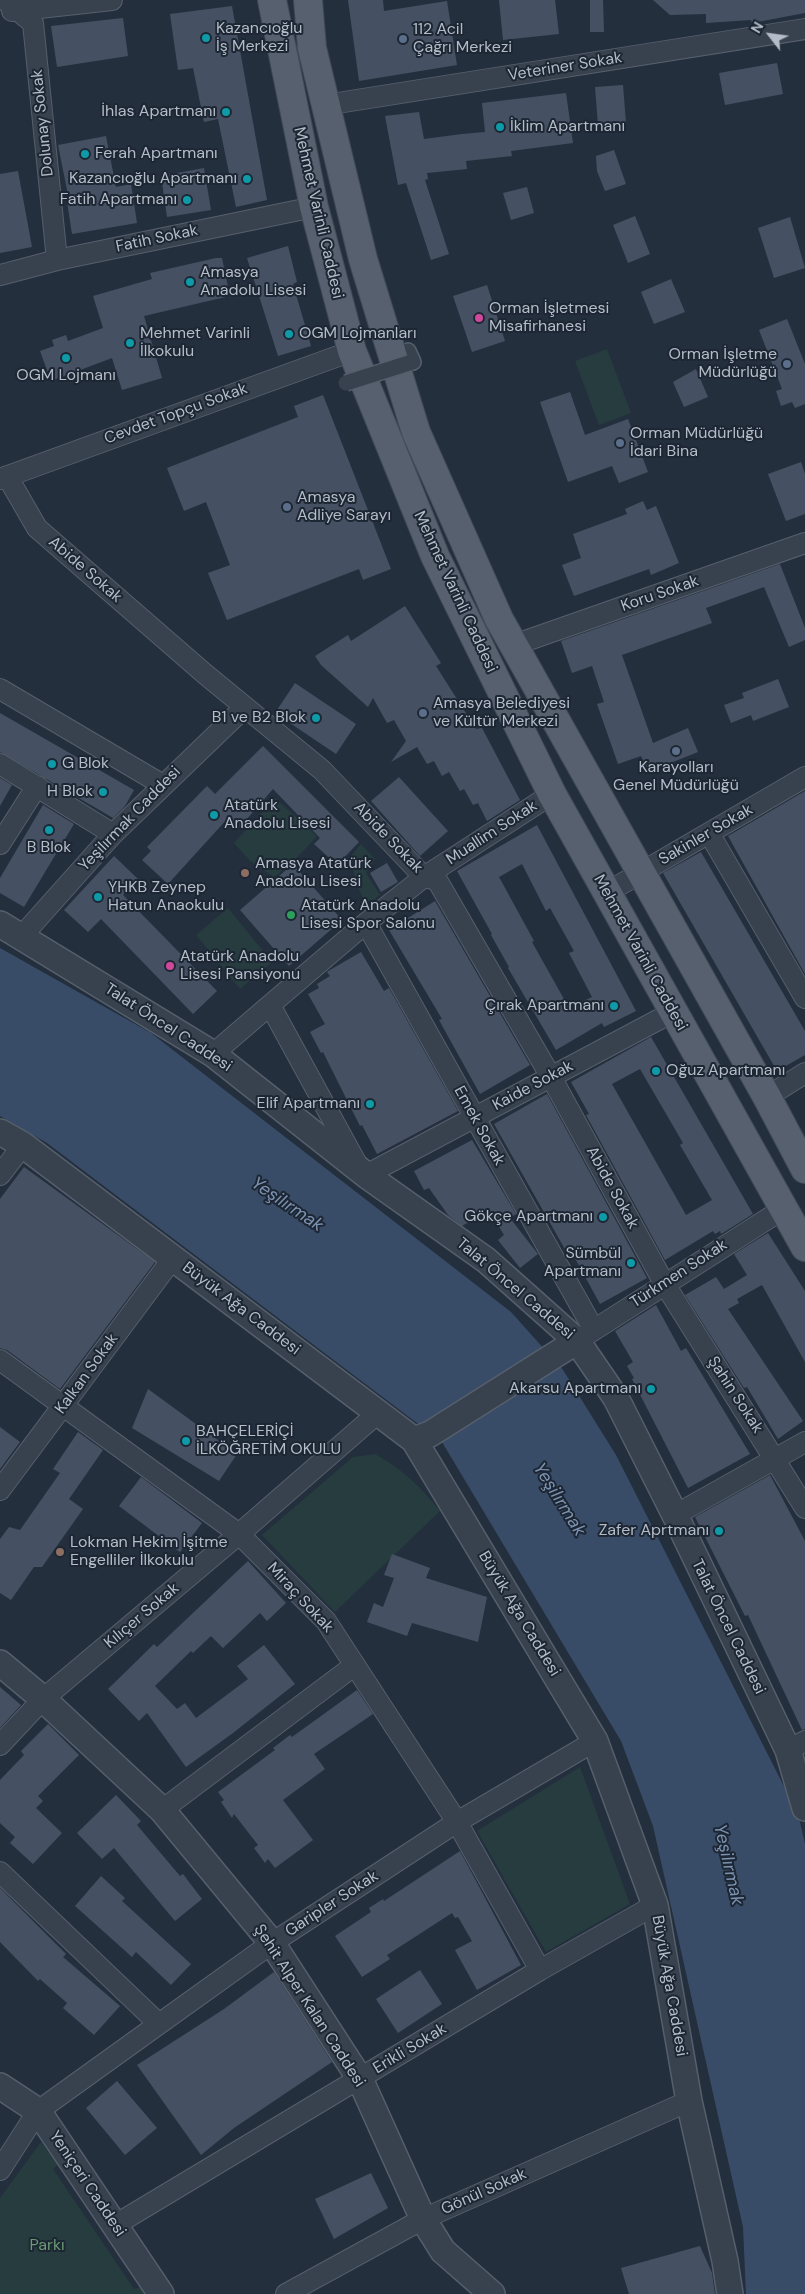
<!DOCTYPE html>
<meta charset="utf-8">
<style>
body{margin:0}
#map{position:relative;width:805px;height:2294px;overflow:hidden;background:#242f3e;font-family:"DM Sans",sans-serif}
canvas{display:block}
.north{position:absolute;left:745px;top:10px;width:50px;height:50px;-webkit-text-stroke:4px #1d2633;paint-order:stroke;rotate:300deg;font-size:14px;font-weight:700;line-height:20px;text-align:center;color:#b4bcc9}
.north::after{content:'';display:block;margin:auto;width:18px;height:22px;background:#b4bcc9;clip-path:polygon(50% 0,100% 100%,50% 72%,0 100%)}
</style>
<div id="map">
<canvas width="805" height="2294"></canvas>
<div class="north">N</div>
</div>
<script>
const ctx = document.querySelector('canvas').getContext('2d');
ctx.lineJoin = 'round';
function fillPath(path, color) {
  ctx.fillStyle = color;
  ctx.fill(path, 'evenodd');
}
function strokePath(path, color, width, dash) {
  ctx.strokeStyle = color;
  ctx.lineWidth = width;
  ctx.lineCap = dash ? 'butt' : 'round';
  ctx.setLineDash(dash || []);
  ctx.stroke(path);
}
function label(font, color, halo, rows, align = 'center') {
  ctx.font = font + ' "DM Sans",sans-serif';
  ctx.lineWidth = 4;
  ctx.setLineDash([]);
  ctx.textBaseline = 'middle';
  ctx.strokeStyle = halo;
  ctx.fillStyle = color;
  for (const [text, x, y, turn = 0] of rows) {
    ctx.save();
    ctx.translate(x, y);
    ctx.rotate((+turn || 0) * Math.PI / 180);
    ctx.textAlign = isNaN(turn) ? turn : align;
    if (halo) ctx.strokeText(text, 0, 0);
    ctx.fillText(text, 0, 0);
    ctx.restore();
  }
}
const green = new Path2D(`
 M607 349 631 413 599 425 575 361Z
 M275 798 317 836 294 861 274 877 250 861 234 843Z
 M361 844 375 859 366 873 380 895 366 906 355 880 351 856Z
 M228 908 272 962 240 989 196 935Z
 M375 1454C402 1469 421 1487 440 1511L335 1612 262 1535 353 1457Z
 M580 1767 630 1904 546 1952 477 1831Z
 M41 2142 58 2165 53 2169 134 2289 144 2286 148 2294H0V2198Z`);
const water = new Path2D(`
 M0 948 151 1033 511 1312 563 1370 616 1455 798 1814 805 1844V2294H746L743 2227 653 1826 621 1741 442 1442 47 1143 0 1116Z`);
const building = new Path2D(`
 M348 0H383L384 11 447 1 457 65 359 81Z
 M499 0H555L559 34 503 40Z
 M590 0H603L604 32H590Z
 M653 0H805V13L752 23 751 20 706 23V14L670 15Z
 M232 6 267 200 236 207 218 119 204 122 193 68 178 70 170 14Z
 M123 18 128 56 57 67 51 26Z
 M777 63 783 94 725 105 719 73Z
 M623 85 626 123 598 125 595 87Z
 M566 93 573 143 511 151 512 156 466 161 467 169 427 173 428 179 425 180 449 254 431 260 406 183 398 185 385 116 419 112 424 139 462 134 485 132 482 103Z
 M106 136 116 187 131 184 137 223 72 234 66 195H68L58 145Z
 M614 150 626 184 605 191 597 171 596 156Z
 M204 168 211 210 167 217 161 176Z
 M18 171 32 247 0 253V174Z
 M527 187 534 213 511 220 503 193Z
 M635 216 650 254 628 263 613 225Z
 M790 217 805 268 774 278 758 228Z
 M288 246 297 282 293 284 311 346 278 356 247 258Z
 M216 258H222L230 296 144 316 162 378 122 390 112 358 51 381 40 351 54 346 52 340 66 335 68 341 103 328 93 296 152 279 150 273Z
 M671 279 685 312 654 324 641 292Z
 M487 285 505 341 472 352 453 296Z
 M787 319 805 364V404L795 408 792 402 781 406 776 391 782 389 759 330Z
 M696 369 708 397 684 407 673 382Z
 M570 392 585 435 628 419 648 472 619 483 612 466 568 482 540 402Z
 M323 395 391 569 363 580 359 569 227 620 208 573 230 565 206 502 184 511 167 468 298 417 294 406Z
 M801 462 805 474V514L786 521 768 474Z
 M643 501 647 510 656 506 679 563 651 575 649 569 574 596 562 565 581 558 573 534 627 514 625 509Z
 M780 564 805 628V640L789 647 764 587 706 608 712 623 622 655 653 743 688 728 698 752 648 772 641 756 618 764 597 704 604 702 592 666 572 673 561 641Z
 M405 606 441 663 436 666 476 729 482 728 520 800 487 821 478 803 473 805 464 789 460 791 449 772 442 776 434 761 427 764 417 747 391 762 406 741 394 720 387 723 373 698 368 707 321 665 315 656 348 635 351 641Z
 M778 679 789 707 753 721 751 715 731 723 724 705 744 698 742 693Z
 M295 683 356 724 336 754 275 713Z
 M0 713 134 790 125 806 113 818 0 752Z
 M263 746 359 842 337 865 314 844 320 838 273 789 239 828 228 818 168 884 142 860 151 851 147 847 207 786 215 794Z
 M399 777 448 831 420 856 371 801Z
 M0 778 12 785 0 806Z
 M805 791V974L728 836Z
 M43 805 74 824 24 907 0 893V878Z
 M537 825 636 1011 604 1027 602 1023 556 1050 508 968 509 967 491 935 492 934 457 871ZM522 864 546 911 550 908 574 951 569 953 592 997 569 1008 532 942 534 941 499 877Z
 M701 852 805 1031V1055L777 1071 663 873Z
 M114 856 138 879 123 895 217 991 193 1014 101 919 88 932 64 910Z
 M387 863 398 882 381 892 370 873Z
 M293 864 342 920 289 966 240 910Z
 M435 901 530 1065 480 1094 439 1020 442 1019 389 930Z
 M361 952 384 991 389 988 458 1111 377 1154 362 1125 360 1126 323 1052 321 1053 310 1032 325 1024 308 994 319 988 317 984 330 976 327 972 330 970Z
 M651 1037 753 1214 721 1234 720 1231 715 1234 713 1231 665 1260 586 1115 589 1114 571 1082ZM640 1069 683 1143 680 1145 712 1200 686 1215 612 1084Z
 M547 1094 647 1278 600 1304 571 1251H566L494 1124Z
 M472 1140 516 1214 510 1218 538 1254 520 1268 498 1240 504 1235 489 1210 462 1226 448 1215 429 1188 424 1190 414 1171Z
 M24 1167 155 1262 60 1389 7 1350 0 1348V1199Z
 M768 1233 805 1291V1362L762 1285 737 1299 739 1303 728 1309 803 1421 778 1439 747 1387 744 1388 685 1295 716 1277 724 1289 747 1275 734 1254Z
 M656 1305 681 1351 686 1348 750 1454 688 1488 632 1379 634 1378 627 1366 633 1362 615 1331Z
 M148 1389 237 1454 219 1481 132 1428Z
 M0 1427 20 1442 0 1469Z
 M78 1432 103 1450 69 1499 83 1509 42 1567H34L11 1600 0 1593V1539L9 1527 20 1530 60 1473 53 1469Z
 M770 1475 805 1541V1729L802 1730 748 1615 745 1616 695 1517Z
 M141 1477 202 1523 180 1552 119 1506Z
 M392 1554 430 1568 426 1578 487 1597 478 1642 412 1623 407 1636 367 1622 374 1603 383 1607 394 1578 384 1575Z
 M248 1561 286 1603 267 1621 260 1613 223 1648 211 1636 193 1653 191 1651 155 1686 177 1709 185 1703 196 1718 248 1679 237 1666 264 1645 295 1684 233 1733 186 1767 147 1713 139 1721 108 1689 154 1644 157 1647Z
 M0 1687 21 1705 0 1728Z
 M357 1690 373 1714 314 1754 325 1769 283 1800 313 1840 275 1868 268 1859 265 1863 254 1848 258 1845 234 1814 232 1818 221 1802 224 1800 218 1792 275 1750 273 1748 290 1735 292 1737Z
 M48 1724 79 1755 38 1796 43 1801 36 1808 62 1833 33 1864 10 1843 15 1837 0 1823V1780L24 1755 21 1751Z
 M116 1795 141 1821 137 1825 180 1876 183 1874 202 1899 175 1921 114 1848 102 1859 77 1833Z
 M460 1851 521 1965 477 1990 455 1950 472 1941 458 1917 455 1918 452 1913 387 1955 390 1959 362 1977 335 1936 371 1912 369 1908 383 1899 384 1901Z
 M101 1876 125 1898 122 1901 191 1964 171 1985 136 1952 132 1957 75 1906Z
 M0 1888 66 1954 63 1957 120 2006 94 2035 63 2008 67 2003 40 1979 38 1981 0 1942Z
 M420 1970 442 2004 398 2033 376 1999Z
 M274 1972 332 2062 234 2128 201 2155 137 2065 224 2009Z
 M117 2081 157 2128 125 2155 86 2108Z
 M371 2173 388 2208 334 2239 315 2199Z
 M700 2246 712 2273 715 2294H629L621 2268Z`);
const pedestrian = new Path2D(`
 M393 357 408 351 413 362`);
const minor = new Path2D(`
 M5 0 33 23 57 260
 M12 11 112 0
 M325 105 805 29
 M0 275 57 260 314 207
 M7 476 37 528 205 674 322 770 424 877 437 880 551 1077 664 1283 805 1508
 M0 479 352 351
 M514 645 805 543
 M0 689 163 785
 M0 764 113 834
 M709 833 805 998
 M0 844 37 786
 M606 893 805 777
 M366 923 594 1330
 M21 937 113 834 245 707
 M213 1054 270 1005
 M767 1097 805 1073
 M358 1166 270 1005 366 923 424 877 552 794
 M0 1175 23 1145
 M366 1175 673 1012
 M583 1337 783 1209
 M0 1360 239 1534 326 1621 457 1822 540 1970
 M0 1490 173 1258
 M675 1515 805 1442
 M0 1745 43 1699 239 1534 378 1413
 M788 1750 805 1741
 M162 1810 355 1665
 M0 1872 159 2024
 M0 2170 38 2111 159 2024 272 1943 457 1822 595 1741
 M115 2225 540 1970 655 1905
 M286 2294 423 2219 689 2101`);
const tertiary = new Path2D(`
 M0 924 213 1054 366 1175 486 1260 577 1341 616 1398 675 1515 788 1750 805 1808
 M0 1132 23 1145 414 1440 595 1741 655 1905 689 2101 725 2261 730 2294
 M414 1440 430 1434 577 1341
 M0 1663 43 1699 162 1810 272 1943 360 2079 423 2219 443 2251 492 2294
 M0 2086 38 2111 161 2294`);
const primary = new Path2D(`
 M272 0 314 207 352 351 435 556 552 794 805 1247
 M308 0 312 48 363 259 416 432 499 619 767 1097 805 1169`);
const pedestrianBridge = new Path2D(`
 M346 383 409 363`);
const markers = [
 [206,38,5,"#0f9aa8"],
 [403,39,5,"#5c6f8a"],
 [226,112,5,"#0f9aa8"],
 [500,127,5,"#0f9aa8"],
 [85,154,5,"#0f9aa8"],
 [247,179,5,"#0f9aa8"],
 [187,200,5,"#0f9aa8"],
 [190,282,5,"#0f9aa8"],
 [479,318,5,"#d1479c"],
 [289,334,5,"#0f9aa8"],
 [130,343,5,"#0f9aa8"],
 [66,358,5,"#0f9aa8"],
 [787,364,5,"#5c6f8a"],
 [620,443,5,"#5c6f8a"],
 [287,507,5,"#5c6f8a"],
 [423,713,5,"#5c6f8a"],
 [316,718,5,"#0f9aa8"],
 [676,751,5,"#5c6f8a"],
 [52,764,5,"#0f9aa8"],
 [103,792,5,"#0f9aa8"],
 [214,815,5,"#0f9aa8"],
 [49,830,5,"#0f9aa8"],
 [245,873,5,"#8d6e63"],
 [98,897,5,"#0f9aa8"],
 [291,915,5,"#2e9e5b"],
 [170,966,5,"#d1479c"],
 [614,1006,5,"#0f9aa8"],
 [656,1071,5,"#0f9aa8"],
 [370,1104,5,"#0f9aa8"],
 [603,1217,5,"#0f9aa8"],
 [631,1263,5,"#0f9aa8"],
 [651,1389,5,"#0f9aa8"],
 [186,1441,5,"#0f9aa8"],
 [719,1531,5,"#0f9aa8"],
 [60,1552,5,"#8d6e63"]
];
const poiNames = [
 ["Kazancıoğlu",216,29],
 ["İş Merkezi",216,47],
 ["112 Acil",413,30],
 ["Çağrı Merkezi",413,48],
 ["İhlas Apartmanı",216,112,"right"],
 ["İklim Apartmanı",510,127],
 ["Ferah Apartmanı",95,154],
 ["Kazancıoğlu Apartmanı",237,179,"right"],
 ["Fatih Apartmanı",177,200,"right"],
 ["Amasya",200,273],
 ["Anadolu Lisesi",200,291],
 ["Orman İşletmesi",489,309],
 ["Misafirhanesi",489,327],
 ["Mehmet Varinli",140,334],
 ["İlkokulu",140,352],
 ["OGM Lojmanları",299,334],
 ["Orman İşletme",777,355,"right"],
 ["Müdürlüğü",777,373,"right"],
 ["OGM Lojmanı",66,376,"center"],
 ["Orman Müdürlüğü",630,434],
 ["İdari Bina",630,452],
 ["Amasya",297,498],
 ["Adliye Sarayı",297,516],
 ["Amasya Belediyesi",433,704],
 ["ve Kültür Merkezi",433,722],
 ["B1 ve B2 Blok",306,718,"right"],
 ["G Blok",62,764],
 ["Karayolları",676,768,"center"],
 ["Genel Müdürlüğü",676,786,"center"],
 ["H Blok",93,792,"right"],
 ["Atatürk",224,806],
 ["Anadolu Lisesi",224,824],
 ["B Blok",49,848,"center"],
 ["Amasya Atatürk",255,864],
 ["Anadolu Lisesi",255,882],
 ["YHKB Zeynep",108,888],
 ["Hatun Anaokulu",108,906],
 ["Atatürk Anadolu",301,906],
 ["Lisesi Spor Salonu",301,924],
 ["Atatürk Anadolu",180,957],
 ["Lisesi Pansiyonu",180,975],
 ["Çırak Apartmanı",604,1006,"right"],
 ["Oğuz Apartmanı",666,1071],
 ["Elif Apartmanı",360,1104,"right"],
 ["Gökçe Apartmanı",593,1217,"right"],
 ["Sümbül",621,1254,"right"],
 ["Apartmanı",621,1272,"right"],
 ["Akarsu Apartmanı",641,1389,"right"],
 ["BAHÇELERİÇİ",196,1432],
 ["İLKÖĞRETİM OKULU",196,1450],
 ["Zafer Aprtmanı",709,1531,"right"],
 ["Lokman Hekim İşitme",70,1543],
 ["Engelliler İlkokulu",70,1561]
];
const streetNames = [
 ["Veteriner Sokak",565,67,-9],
 ["Dolunay Sokak",43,123,-96],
 ["Mehmet Varinli Caddesi",318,213,77],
 ["Fatih Sokak",157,239,-12],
 ["Cevdet Topçu Sokak",176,414,-20],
 ["Abide Sokak",85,570,41],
 ["Mehmet Varinli Caddesi",455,592,65],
 ["Koru Sokak",660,594,-19],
 ["Yeşilırmak Caddesi",130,819,-46],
 ["Muallim Sokak",492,833,-33],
 ["Sakinler Sokak",706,835,-30],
 ["Abide Sokak",388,838,46],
 ["Mehmet Varinli Caddesi",640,953,61],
 ["Talat Öncel Caddesi",168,1028,33],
 ["Kaide Sokak",533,1086,-28],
 ["Emek Sokak",479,1126,61],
 ["Abide Sokak",612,1188,61],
 ["Türkmen Sokak",679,1274,-33],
 ["Talat Öncel Caddesi",515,1289,40],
 ["Büyük Ağa Caddesi",241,1309,37],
 ["Kalkan Sokak",87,1374,-54],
 ["Şahin Sokak",735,1395,57],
 ["Miraç Sokak",300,1598,47],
 ["Büyük Ağa Caddesi",519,1614,59],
 ["Kılıçer Sokak",142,1616,-40],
 ["Talat Öncel Caddesi",728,1627,64],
 ["Garipler Sokak",332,1904,-33],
 ["Büyük Ağa Caddesi",669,1986,80],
 ["Şehit Alper Kalan Caddesi",309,2006,57],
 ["Erikli Sokak",410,2049,-31],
 ["Yeniçeri Caddesi",87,2184,56],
 ["Gönül Sokak",484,2192,-24]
];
const parkNames = [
 ["Parkı",47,2246]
];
const waterNames = [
 ["Yeşilırmak",287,1205,34],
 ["Yeşilırmak",559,1500,58],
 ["Yeşilırmak",728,1865,77]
];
fillPath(green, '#263c3f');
fillPath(water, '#394c67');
fillPath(building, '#455162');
strokePath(pedestrian, '#565f6c', 18);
strokePath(minor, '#565f6c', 22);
strokePath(tertiary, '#565f6c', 28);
strokePath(primary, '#414a57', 30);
strokePath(pedestrian, '#38414e', 15);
strokePath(minor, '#38414e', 20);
strokePath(tertiary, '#38414e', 25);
strokePath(primary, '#56606e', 28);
strokePath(pedestrianBridge, '#565f6c', 18, []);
strokePath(pedestrianBridge, '#38414e', 15);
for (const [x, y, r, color] of markers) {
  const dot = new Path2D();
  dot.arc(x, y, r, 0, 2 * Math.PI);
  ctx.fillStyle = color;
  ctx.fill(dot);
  strokePath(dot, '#1d2633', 2);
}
label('16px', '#b4bcc9', '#1d2633', poiNames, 'left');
label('16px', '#b4bcc9', '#1d2633', streetNames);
label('16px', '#6b9a76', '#1d2633', parkNames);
label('italic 18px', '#7c92b1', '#1d2633', waterNames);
</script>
